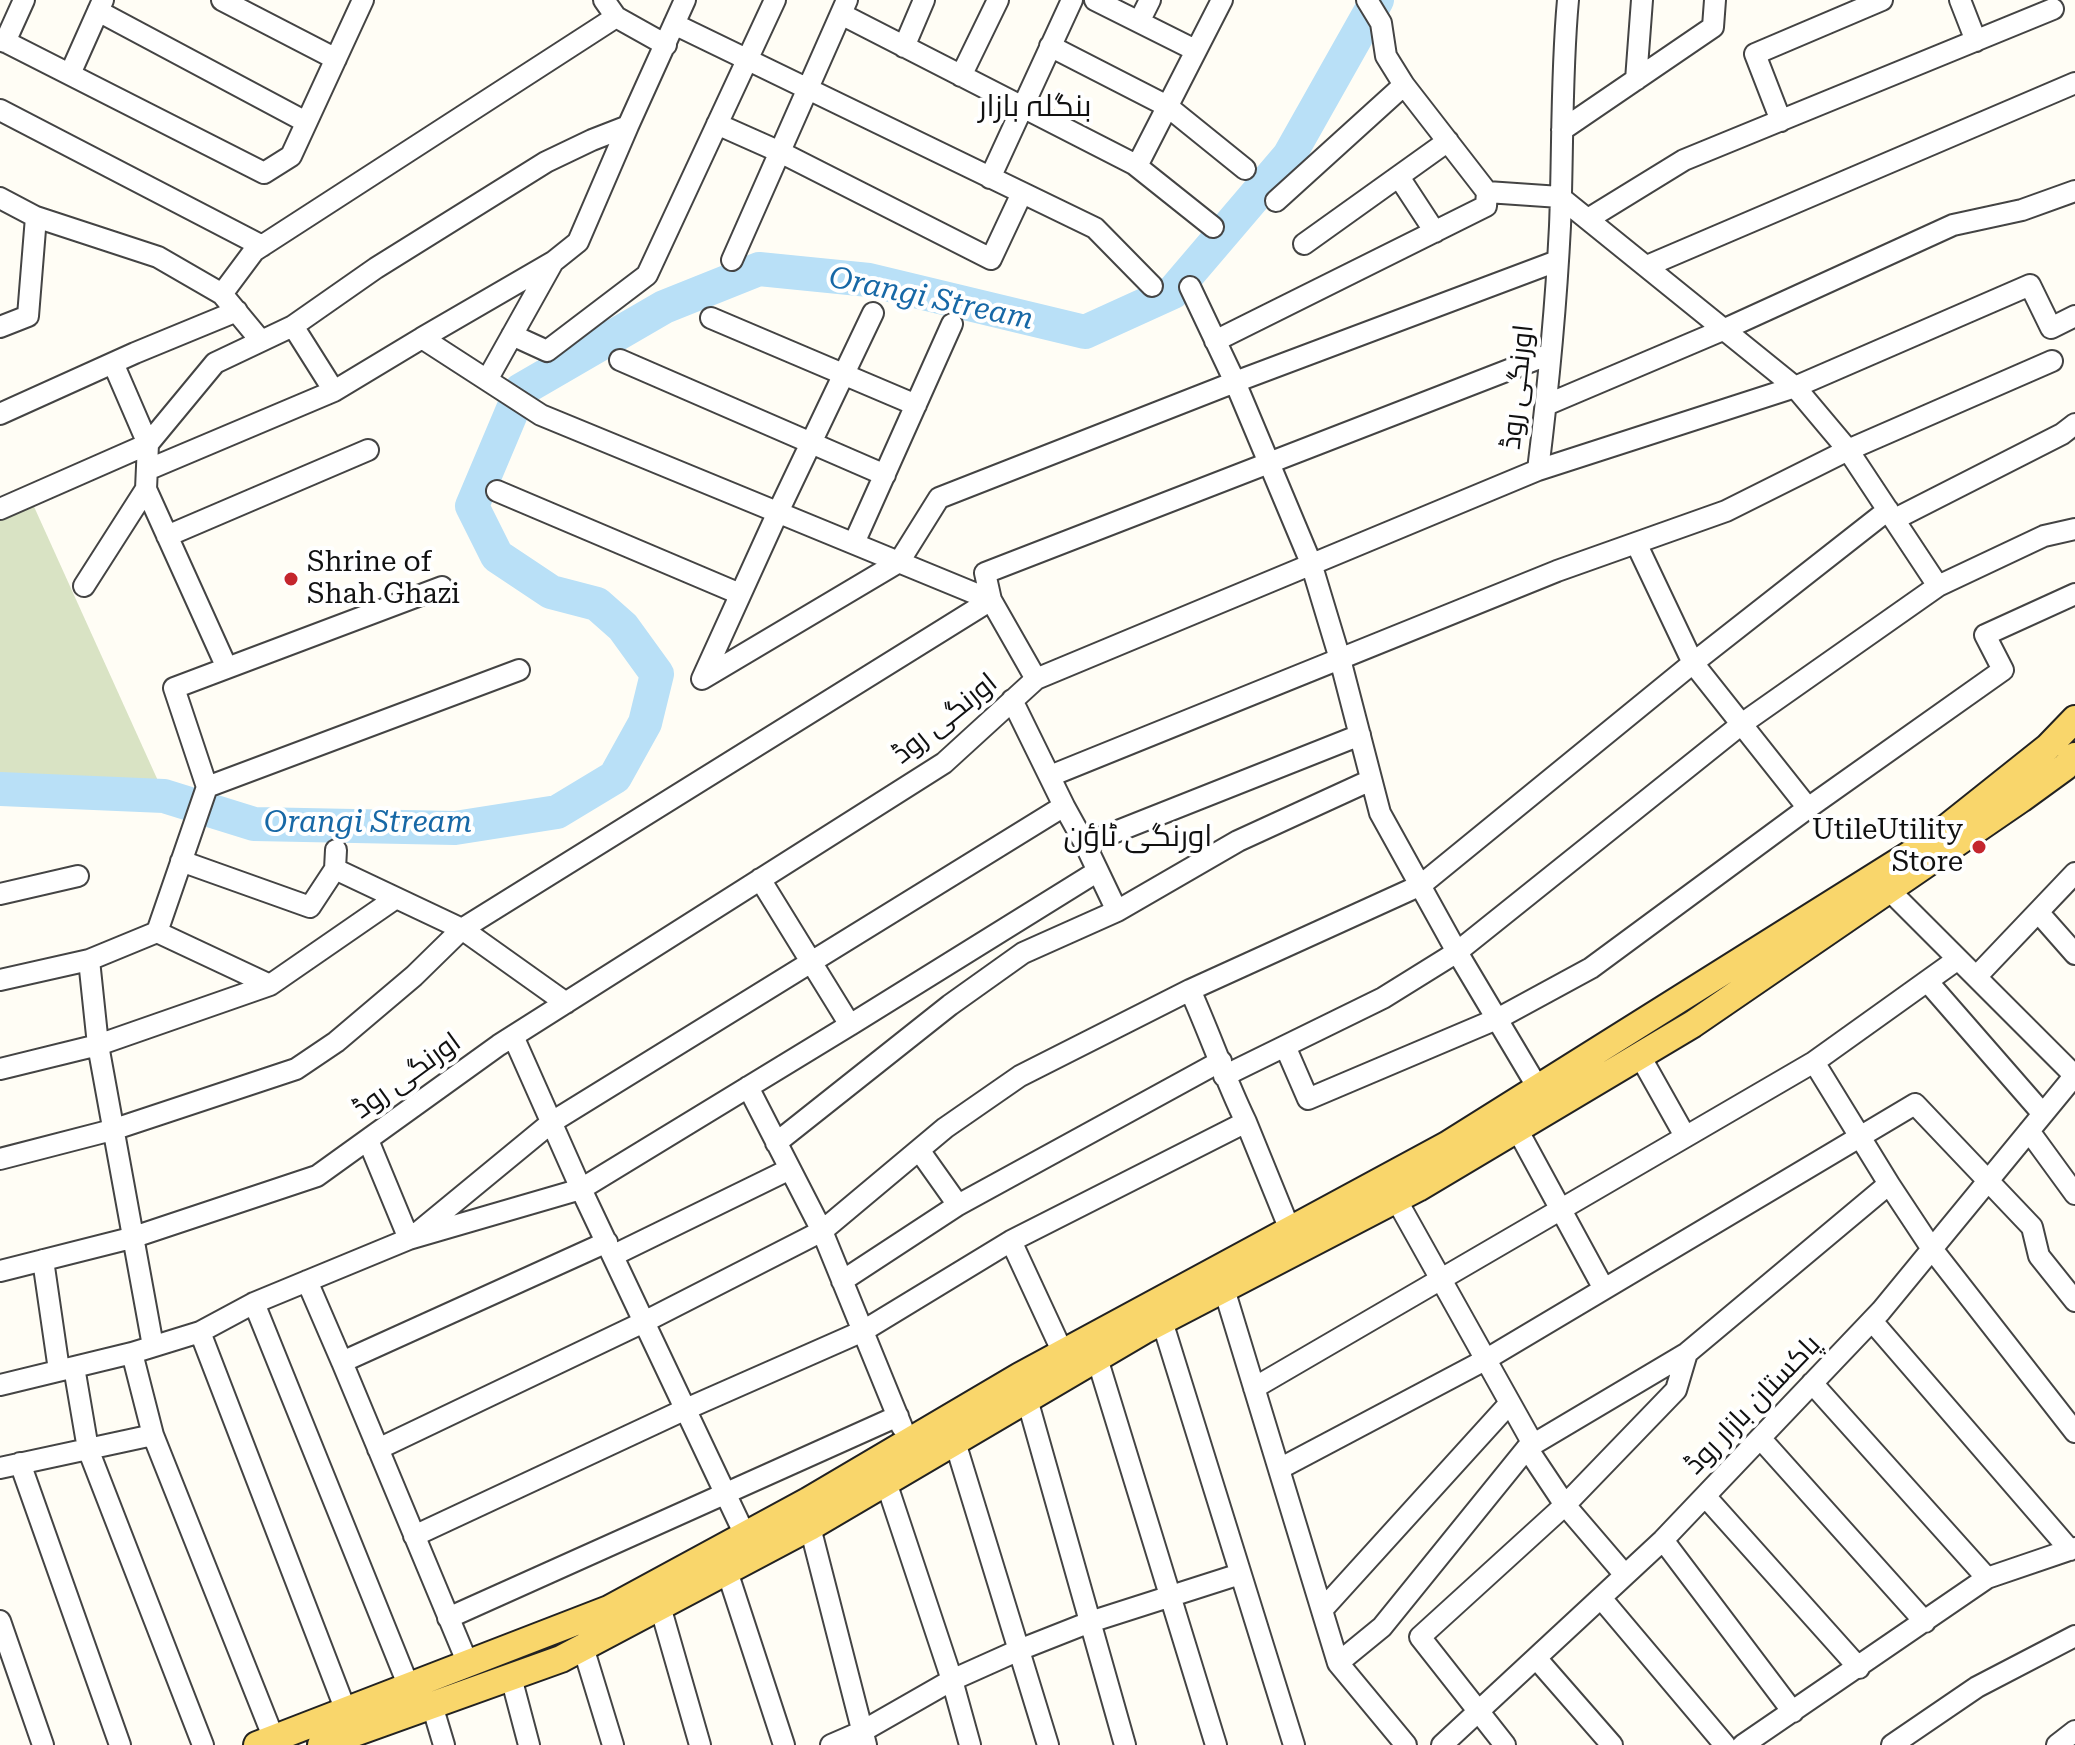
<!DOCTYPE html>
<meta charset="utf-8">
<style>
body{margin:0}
canvas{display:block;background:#fffdf5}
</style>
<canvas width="2075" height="1745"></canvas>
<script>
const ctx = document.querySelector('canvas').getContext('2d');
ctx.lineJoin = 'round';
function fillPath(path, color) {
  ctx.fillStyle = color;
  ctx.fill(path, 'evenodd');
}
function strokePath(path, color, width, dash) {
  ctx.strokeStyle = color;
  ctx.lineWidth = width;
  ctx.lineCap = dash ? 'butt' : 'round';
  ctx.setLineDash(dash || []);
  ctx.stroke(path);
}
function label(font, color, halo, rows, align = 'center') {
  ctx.font = font + ' "Roboto Serif",Cairo,serif';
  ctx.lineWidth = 8;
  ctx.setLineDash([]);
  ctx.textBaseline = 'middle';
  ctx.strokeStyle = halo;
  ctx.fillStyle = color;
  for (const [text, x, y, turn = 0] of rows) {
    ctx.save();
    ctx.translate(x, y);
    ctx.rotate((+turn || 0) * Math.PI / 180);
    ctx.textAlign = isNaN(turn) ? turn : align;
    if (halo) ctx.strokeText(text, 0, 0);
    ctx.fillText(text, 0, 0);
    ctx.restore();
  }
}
const cemetery = new Path2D(`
 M31 500 159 783 0 777V513Z`);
const river = new Path2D(`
 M0 789 164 796 254 824 455 828 557 812 615 777 645 723 657 674 623 627 597 604 551 592 497 556 472 506 521 390 664 307 759 269 869 280 1085 332 1173 292 1289 156 1377 0`);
const minor = new Path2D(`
 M222 0 336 59
 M604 0 616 17
 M1095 0 1195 50
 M1367 0 1381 23 1386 56 1404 85 1487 192 1560 197 1795 387 1848 450 1938 586
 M1960 0 1976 41
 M98 11 306 122
 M841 14 1134 164 1213 227
 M1139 22 1150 0
 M674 24 1095 228 1152 286
 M0 39 264 173 291 156 363 0
 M5 42 24 0
 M1050 46 1167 106 1245 169
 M904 47 924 0
 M70 74 103 0
 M961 76 998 0
 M1636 80 1642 0
 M0 110 262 246
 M1781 121 1755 54 1882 0
 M717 124 780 152 991 259 1022 193
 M1562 130 1713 27 1715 0
 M1137 166 1222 0
 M1399 177 1435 232
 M990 178 1072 0
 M0 198 36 217 158 257 222 294 261 341
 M1276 201 1404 85
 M1588 219 1684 160 2053 9
 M1304 244 1448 141
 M732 260 847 0
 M1647 266 2075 83
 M222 294 254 251 616 17 666 45
 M873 313 778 512 702 679 899 562 939 498 1235 382 1190 287
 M711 318 916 405
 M293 326 334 391 422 338 541 415 991 600 985 573 1550 354
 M0 327 28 316 36 217
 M512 335 547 351 647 275 775 0
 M422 338 553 262
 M1215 341 1486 206 1487 192
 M620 360 885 475
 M113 363 148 444 146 489 227 668
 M487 380 553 262 578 242 628 126
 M1546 405 1725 329 1953 225 2022 210 2075 191
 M0 414 135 353 237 311
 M147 470 334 391
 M1538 470 1795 387 2030 285 2051 328 2075 316
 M497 491 740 594
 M0 509 148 444 215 363 293 326 376 268 546 162 592 140 628 126 685 0
 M1895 519 2062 434 2075 424
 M167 536 368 450
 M854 543 952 324
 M1636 543 1693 663 1808 808
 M84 586 146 489
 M1050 776 1557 571 1726 511 1848 450 2052 361
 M207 787 519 670
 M1064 806 1085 844 1360 735
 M336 850 335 869 462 929 566 1003
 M181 861 310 907 335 869
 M1890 891 2075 1076
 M0 894 78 876
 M1117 911 1238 841 1371 780
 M2038 912 2075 954
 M157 932 207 787 174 688 442 587
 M89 960 98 1045 153 1346
 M1976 977 2075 873
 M0 980 89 960 157 932 270 985 98 1045 0 1069
 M1927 981 2043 1114
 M270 985 396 898
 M1190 990 1421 885 1693 663 1888 510
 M850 1025 1098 871
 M513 1036 581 1189 745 1535
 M1285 1046 1308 1099 1499 1018 1591 968 1808 808 2003 670 1985 635 2075 594
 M1640 1056 1685 1136
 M1814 1062 1889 1184
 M1224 1076 1383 998 1457 952 1743 723 1938 586 2044 536 2075 529
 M748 1087 822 1231 902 1427
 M1538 1088 1457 952 1380 813 1340 659 1311 563 1235 382 1557 261
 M1246 1122 1290 1230
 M1517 1129 1604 1289
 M2029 1131 2075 1194
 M368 1140 409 1239
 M776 1143 950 1005 1023 953 1117 911 1085 844
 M919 1150 958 1205
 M0 1159 112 1130 296 1069 336 1042 414 976 462 929 991 600 1036 679
 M1396 1199 1533 1444
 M416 1234 552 1122 1064 806 1012 700
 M1011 1241 1063 1353
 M614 1255 790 1169
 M43 1260 59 1370
 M0 1271 131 1238 317 1176 499 1045 944 763 1036 679 1538 470C1548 389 1556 307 1560 226 1563 151 1561 75 1568 0
 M307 1281 342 1362
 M842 1281 958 1205 1221 1061
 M1224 1289 1338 1663 1382 1627 1527 1448 1687 1353 1889 1184 1932 1249 2075 1432
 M254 1303 409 1687
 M1162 1321 1294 1745
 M1872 1321 2070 1550
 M200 1332 346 1711
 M132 1353 153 1435 274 1739
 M1097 1358 1216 1745
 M74 1367 88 1449 203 1745
 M1812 1383 1987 1578
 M0 1385 132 1353 200 1332 254 1303 409 1239 581 1189 850 1025 760 879
 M1254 1388 1814 1062 1958 959
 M1027 1399 1125 1745
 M1760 1438 1925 1622
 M955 1442 1048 1745
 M1527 1448 1565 1505 1625 1575
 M378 1449 646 1321 822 1231 945 1128 1020 1076 1190 990C1210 1034 1225 1079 1246 1122L1011 1241 863 1331 686 1409 414 1536
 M20 1463 120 1745
 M0 1468 153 1435
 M1279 1469 1485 1360 1915 1104 2032 1227 2039 1256 2075 1301
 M886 1482 952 1680 970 1745
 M1705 1496 1859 1668
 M810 1527 866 1745
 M1663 1540 1793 1712
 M727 1571 784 1745
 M1601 1598 1725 1745
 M660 1606 700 1745
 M1322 1610 1509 1404
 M448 1618 898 1416
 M0 1621 43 1745
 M583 1647 613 1745
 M1536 1658 1612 1745
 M1338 1663 1406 1745
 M468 1664 342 1362 607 1242
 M511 1677 529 1745
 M432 1705 444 1745
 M831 1745 861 1732 952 1680 1019 1650 1090 1622 1240 1574
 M1442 1745 1663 1540 1881 1311 2075 1075
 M1505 1745 1420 1637 1565 1505 1676 1390 1687 1353
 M1743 1745 1987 1578 2075 1548
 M1892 1745 1977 1687 2075 1636
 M2057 1745 2075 1731`);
const major = new Path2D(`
 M257 1745 609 1609 808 1501 1020 1376 1447 1145 1925 845 2048 747 2075 719
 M321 1745 561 1659 810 1527 1143 1331 1418 1188 1693 1024 2021 799 2065 767 2075 756`);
const markers = [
 [291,579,8,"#c4262e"],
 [1979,847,8,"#c4262e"]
];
const streetNames = [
 ["اورنگی روڈ",1518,387,-84],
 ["اورنگی روڈ",945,719,-39],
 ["اورنگی روڈ",407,1076,-36],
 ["پاکستان بازار روڈ",1753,1405,-46]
];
const poiNames = [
 ["Shrine of",307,563],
 ["Shah Ghazi",307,595],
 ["UtileUtility",1963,831,"right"],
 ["Store",1963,863,"right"]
];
const neighbourhoodNames = [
 ["بنگلہ بازار",1035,107],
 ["اورنگی ٹاؤن",1138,837]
];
const waterNames = [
 ["Orangi Stream",931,299,12],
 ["Orangi Stream",368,823]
];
fillPath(cemetery, '#d9e3c4');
strokePath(river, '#b9e0f7', 34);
strokePath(minor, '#444', 24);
strokePath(major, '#222', 30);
strokePath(minor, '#fff', 20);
strokePath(major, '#f9d66b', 26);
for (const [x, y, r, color] of markers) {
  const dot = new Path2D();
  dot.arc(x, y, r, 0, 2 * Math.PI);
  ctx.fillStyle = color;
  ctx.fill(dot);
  strokePath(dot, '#fff', 3);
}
label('28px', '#111', '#fff', streetNames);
label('28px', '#111', '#fff', poiNames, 'left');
label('30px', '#111', '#fff', neighbourhoodNames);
label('italic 30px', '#1768a6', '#fff', waterNames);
</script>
